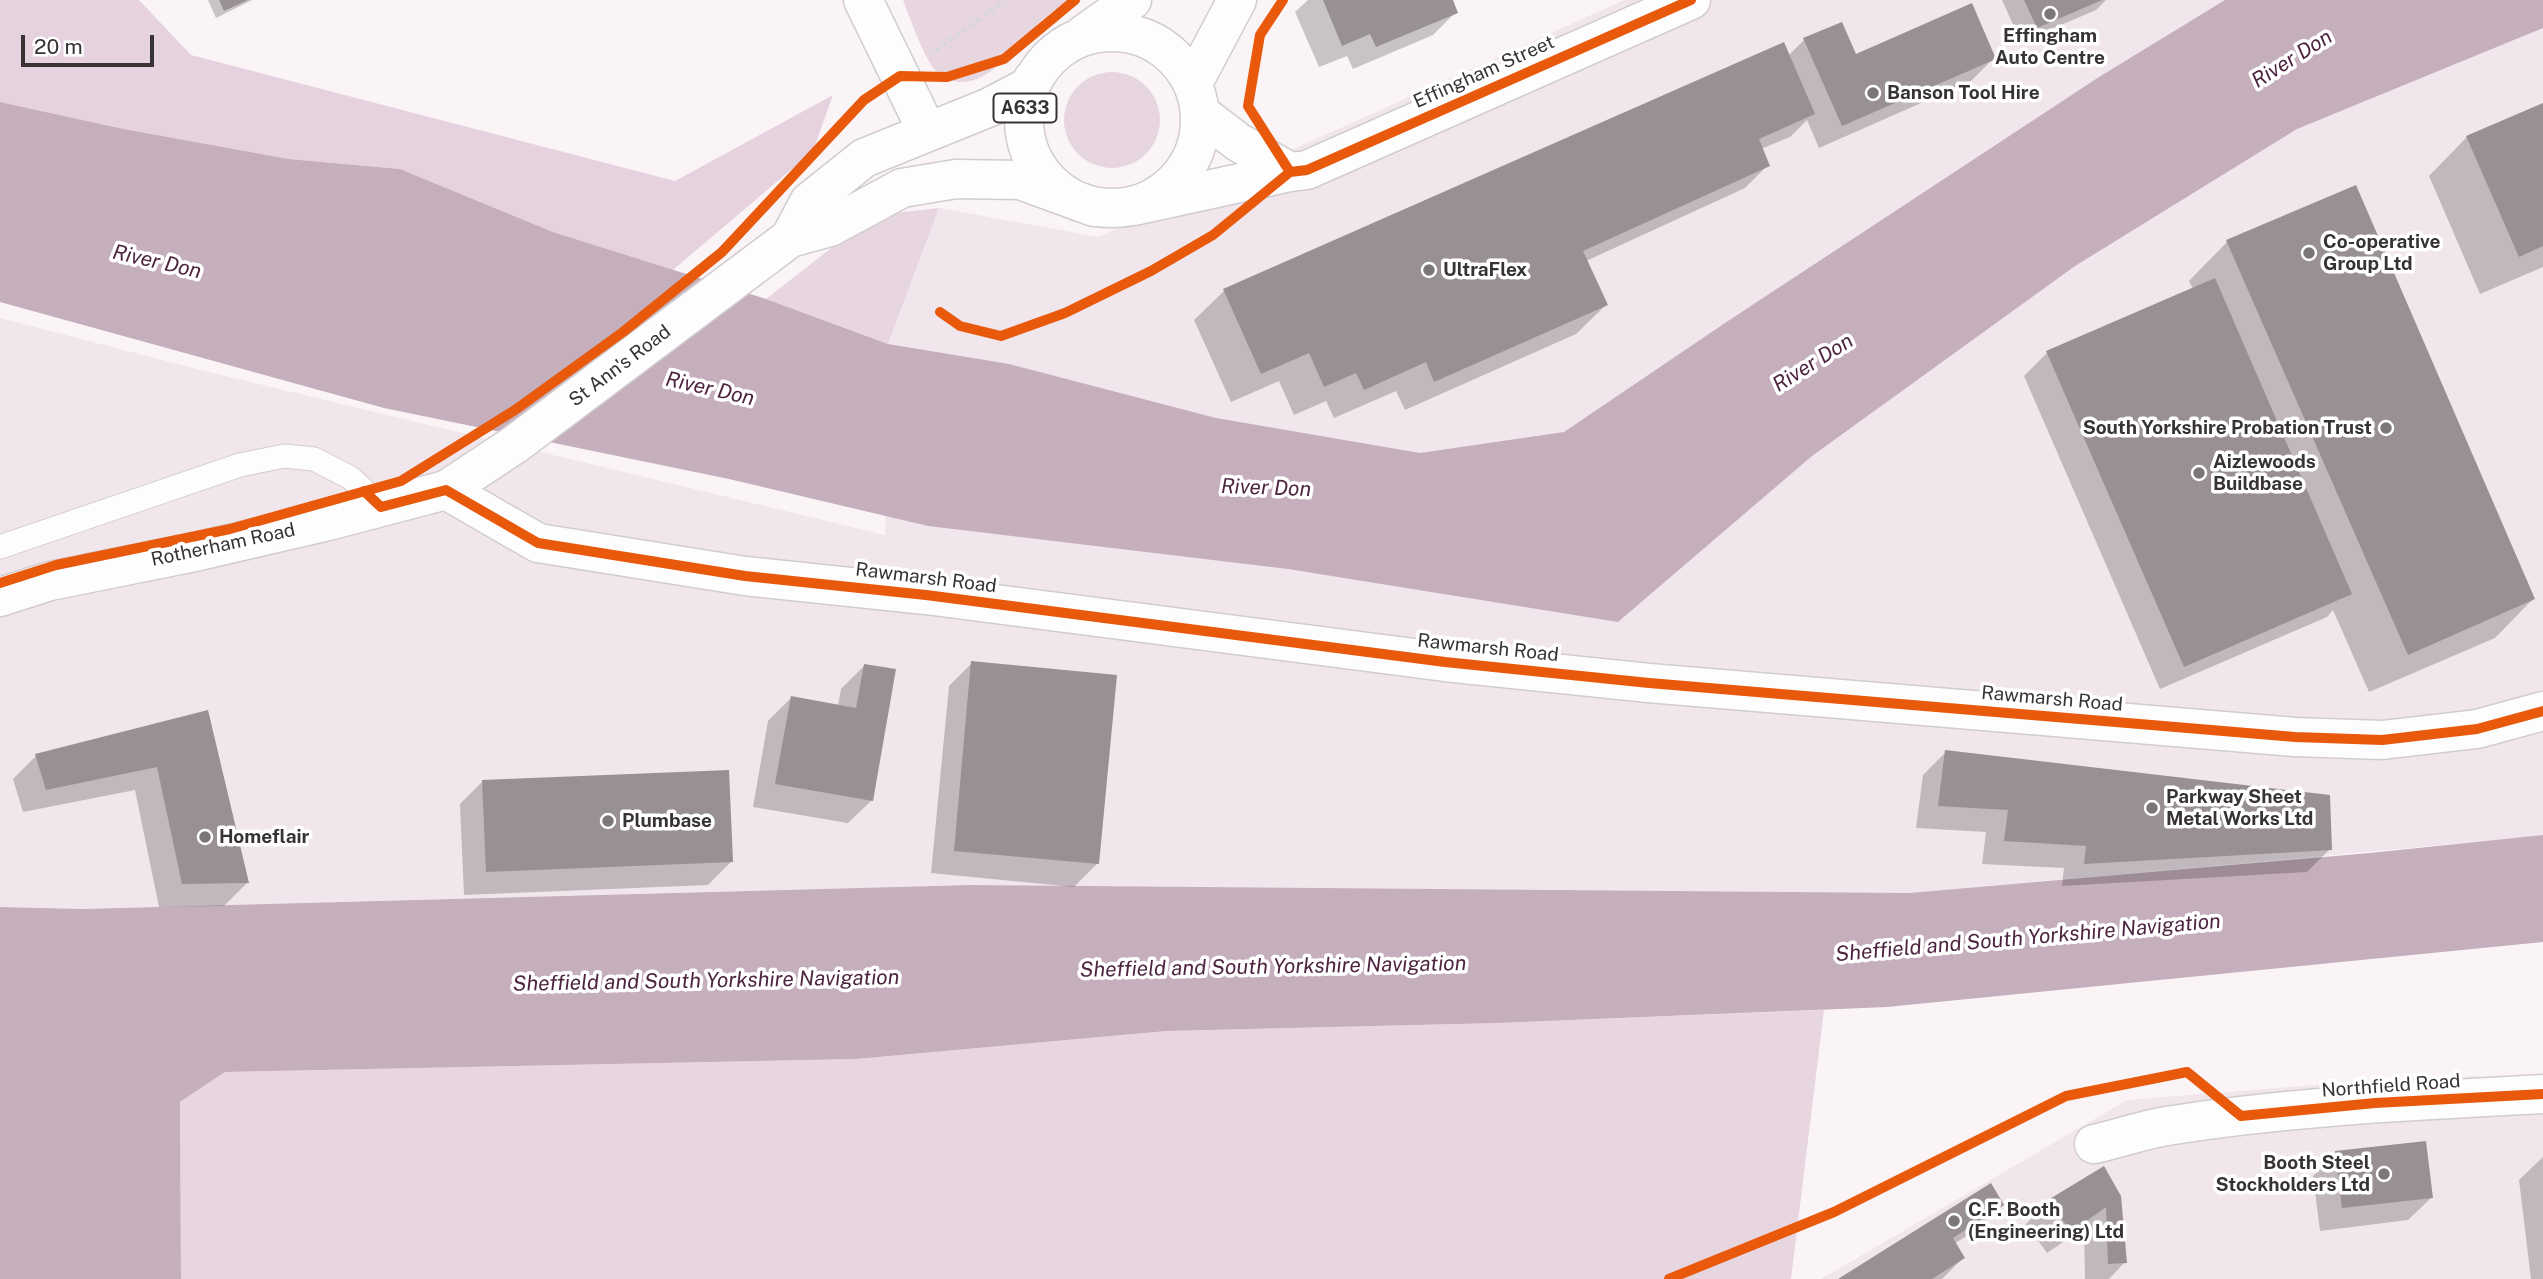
<!DOCTYPE html>
<style>
body{margin:0}
#map{position:relative;width:2543px;height:1279px;overflow:hidden;background:#faf4f7;font-family:"Public Sans",sans-serif}
canvas{display:block}
.scale{position:absolute;left:21px;top:35px;width:133px;height:32px;box-sizing:border-box;border:4px solid #373335;border-top:0;padding-left:9px;font-size:21px;line-height:24px;white-space:nowrap;color:#373335;-webkit-text-stroke:5px #fff;paint-order:stroke}
</style>
<div id="map">
<canvas width="2543" height="1279"></canvas>
<div class="scale">20 m</div>
</div>
<script>
const ctx = document.querySelector('canvas').getContext('2d');
ctx.lineJoin = 'round';
function fillPath(path, color) {
  ctx.fillStyle = color;
  ctx.fill(path, 'evenodd');
}
function strokePath(path, color, width, dash) {
  ctx.strokeStyle = color;
  ctx.lineWidth = width;
  ctx.lineCap = dash ? 'butt' : 'round';
  ctx.setLineDash(dash || []);
  ctx.stroke(path);
}
function label(font, color, halo, rows, align = 'center') {
  ctx.font = font + ' "Public Sans",sans-serif';
  ctx.lineWidth = 7;
  ctx.setLineDash([]);
  ctx.textBaseline = 'middle';
  ctx.strokeStyle = halo;
  ctx.fillStyle = color;
  for (const [text, x, y, turn = 0] of rows) {
    ctx.save();
    ctx.translate(x, y);
    ctx.rotate((+turn || 0) * Math.PI / 180);
    ctx.textAlign = isNaN(turn) ? turn : align;
    if (halo) ctx.strokeText(text, 0, 0);
    ctx.fillText(text, 0, 0);
    ctx.restore();
  }
}
const built = new Path2D(`
 M1624 0H2543V836L1909 893 970 885 82 909 0 907V318L201 370 885 535 888 344 939 208 1099 237Z
 M2543 1076V1279H1821L2127 1100 2414 1077Z`);
const green = new Path2D(`
 M903 0H1069C1059 7 1048 14 1039 23 1013 47 979 104 938 73 926 64 909 16 903 0Z
 M1064 120a48 48 0 1 1 96 0a48 48 0 1 1-96 0Z
 M939 208 888 344 766 299 844 238 885 214Z
 M1824 1010 1791 1279H181L180 1102 225 1072 856 1059 1167 1031 1499 1023Z`);
const forest = new Path2D(`
 M0 0H139L191 55 675 181 833 95 813 151 673 270 553 232 400 169 289 159 124 129 0 102Z`);
const water = new Path2D(`
 M2225 0H2543V28L2297 129 2075 266 1812 456 1618 622 1288 569 928 526 729 479 384 408 0 302V102L124 129 289 159 400 169 553 232 766 299 888 344 1009 364 1216 418 1420 453 1564 432 1728 321 2099 77Z
 M2543 835V942L1887 1007 1499 1023 1167 1031 856 1059 225 1072 180 1102 181 1279H0V907L82 909 970 885 1909 893 2370 853Z`);
const shadow = new Path2D(`
 M208 0H252L216 18Z
 M1308 0H1451L1456 12 1433 35 1353 69 1347 56 1319 67 1295 12Z
 M2002 0H2106L2096 10 2021 42Z
 M1804 40 1855 56 1994 58 1971 81 1819 148 1807 120 1790 137 1761 149 1768 165 1745 188 1586 261 1606 305 1576 334 1405 410 1396 391 1334 418 1326 401 1294 415 1279 381 1231 402 1194 320 1224 291 1539 151 1788 56Z
 M2543 105V267L2480 294 2429 176 2467 137Z
 M2227 242 2533 599 2495 638 2369 692 2333 610 2327 617 2160 689 2024 376 2047 353 2193 289 2189 281Z
 M972 663 1097 864 1074 887 931 873 949 686Z
 M864 666 872 800 848 823 753 807 768 721 791 698 838 706 841 689Z
 M207 712 247 883 224 906 159 907 135 790 23 812 13 779 36 756Z
 M1946 752 2330 849 2307 872 2062 886 2064 868 1982 864 1986 832 1916 828 1923 775Z
 M483 781 731 862 708 885 464 895 460 804Z
 M2336 1153 2432 1197 2408 1220 2320 1231 2313 1176Z
 M2543 1157V1279H2531L2519 1180Z
 M2103 1168 2125 1262 2109 1279H2085L2084 1228 2047 1253 2026 1224 2049 1201Z
 M2002 1205 1979 1228 1954 1244 1963 1258 1942 1279H1842Z`);
const building = new Path2D(`
 M219 0H248L224 11Z
 M1323 0H1453L1458 13 1376 47 1370 34 1342 46Z
 M2024 0H2102L2037 28Z
 M1972 3 1996 59 1842 126 1803 38 1842 22 1856 54Z
 M1784 42 1815 114 1759 139 1770 166 1583 251 1608 305 1434 382 1426 362 1364 390 1356 373 1324 387 1309 353 1261 374 1223 289Z
 M2543 103V246L2519 257 2466 136Z
 M2356 185 2535 599 2408 655 2226 240Z
 M2215 278 2352 594 2184 667 2046 351Z
 M971 661 1117 675 1099 864 954 851Z
 M864 664 896 669 873 801 775 784 791 696 856 708Z
 M208 710 249 883 182 884 157 767 46 790 35 754Z
 M1945 750 2330 795 2332 850 2084 864 2086 846 2004 841 2008 810 1938 806Z
 M729 770 733 862 486 872 482 780Z
 M2426 1141 2433 1198 2342 1208 2335 1151Z
 M2104 1166 2121 1196 2127 1263 2108 1264 2106 1207 2071 1232 2048 1200Z
 M1991 1183 2004 1205 1953 1238 1965 1258 1932 1279H1838Z`);
const path = new Path2D(`
 M935 51 1006 0`);
const lane = new Path2D(`
 M0 547 240 465 284 456 314 459 351 478 381 507`);
const street = new Path2D(`
 M863 0 927 131
 M1290 172 1307 170 1691 0
 M1134 206 1290 172 1238 142 1200 113
 M446 490 538 543 745 576 926 595 1445 662 1649 683 2295 737 2382 740 2477 729 2543 711
 M2094 1144C2118 1139 2142 1130 2167 1126 2291 1106 2417 1101 2543 1094`);
const primary = new Path2D(`
 M1024 120a88 88 0 1 1 176 0a88 88 0 1 1-176 0Z
 M1083 35 1132 0
 M1193 83 1237 0
 M790 238 809 202 864 158 990 107 1028 87 1033 79
 M0 597 50 581 199 551 328 521 446 490 514 445 790 238 830 227 902 188 956 179 1020 180 1094 207`);
const cycleway = new Path2D(`
 M1290 172 1307 170 1691 0
 M940 312 960 326 1001 336 1065 313 1151 271 1213 235 1290 172 1248 106 1260 35 1283 0
 M364 491 381 507 446 490 538 543 745 576 926 595 1445 662 1649 683 2295 737 2382 740 2477 729 2543 711
 M0 583 56 565 230 529 401 481 515 410 623 332 722 252 864 100 900 76 947 77 1004 59 1075 0
 M1669 1279 1834 1212 2066 1096 2187 1072 2241 1116 2375 1103 2543 1094`);
const markers = [
 [2050,14,7,"#7b7779"],
 [1873,93,7,"#7b7779"],
 [2309,253,7,"#7b7779"],
 [1429,270,7,"#7b7779"],
 [2386,428,7,"#7b7779"],
 [2199,473,7,"#7b7779"],
 [2152,808,7,"#7b7779"],
 [608,821,7,"#7b7779"],
 [205,837,7,"#7b7779"],
 [2384,1174,7,"#7b7779"],
 [1954,1221,7,"#7b7779"]
];
const shields = [
 [1025,108,63]
];
const shieldNames = [
 ["A633",1025,108]
];
const poiNames = [
 ["Effingham",2050,36,"center"],
 ["Auto Centre",2050,58,"center"],
 ["Banson Tool Hire",1887,93],
 ["Co-operative",2323,242],
 ["Group Ltd",2323,264],
 ["UltraFlex",1443,270],
 ["South Yorkshire Probation Trust",2372,428,"right"],
 ["Aizlewoods",2213,462],
 ["Buildbase",2213,484],
 ["Parkway Sheet",2166,797],
 ["Metal Works Ltd",2166,819],
 ["Plumbase",622,821],
 ["Homeflair",219,837],
 ["Booth Steel",2370,1163,"right"],
 ["Stockholders Ltd",2370,1185,"right"],
 ["C.F. Booth",1968,1210],
 ["(Engineering) Ltd",1968,1232]
];
const streetNames = [
 ["Effingham Street",1484,72,-24],
 ["St Ann's Road",620,366,-37],
 ["Rotherham Road",223,545,-12],
 ["Rawmarsh Road",926,578,7],
 ["Rawmarsh Road",1488,648,6],
 ["Rawmarsh Road",2052,699,5],
 ["Northfield Road",2391,1086,-4]
];
const waterNames = [
 ["River Don",2292,59,-32],
 ["River Don",157,262,13],
 ["River Don",1813,363,-32],
 ["River Don",710,389,13],
 ["River Don",1266,488,2],
 ["Sheffield and South Yorkshire Navigation",2028,938,-5],
 ["Sheffield and South Yorkshire Navigation",1273,967,-1],
 ["Sheffield and South Yorkshire Navigation",706,981,-1]
];
fillPath(built, '#f1e6ec');
fillPath(green, '#e7d6e0');
fillPath(forest, '#e6d2de');
fillPath(water, '#c5afbc');
fillPath(shadow, '#0003');
fillPath(building, '#989095');
strokePath(lane, '#d1cccf', 25);
strokePath(street, '#d1cccf', 41);
strokePath(primary, '#d1cccf', 41);
strokePath(path, '#d9d7d8', 4.5, [5, 3.5]);
strokePath(lane, '#fefdfe', 23);
strokePath(street, '#fefdfe', 38);
strokePath(primary, '#fefdfe', 38);
strokePath(cycleway, '#e8590c', 10);
for (const [x, y, r, color] of markers) {
  const dot = new Path2D();
  dot.arc(x, y, r, 0, 2 * Math.PI);
  ctx.fillStyle = color;
  ctx.fill(dot);
  strokePath(dot, '#fff', 2.5);
}
for (const [x, y, w] of shields) {
  const box = new Path2D();
  box.roundRect(x - w / 2, y - 14.5, w, 29, 5);
  ctx.fillStyle = '#fff';
  ctx.fill(box);
  strokePath(box, '#373335', 2);
}
label('bold 18px', '#373335', null, shieldNames);
label('bold 19px', '#373335', '#fff', poiNames, 'left');
label('19px', '#373335', '#fff', streetNames);
label('italic 21px', '#4e2540', '#fff', waterNames);
</script>
